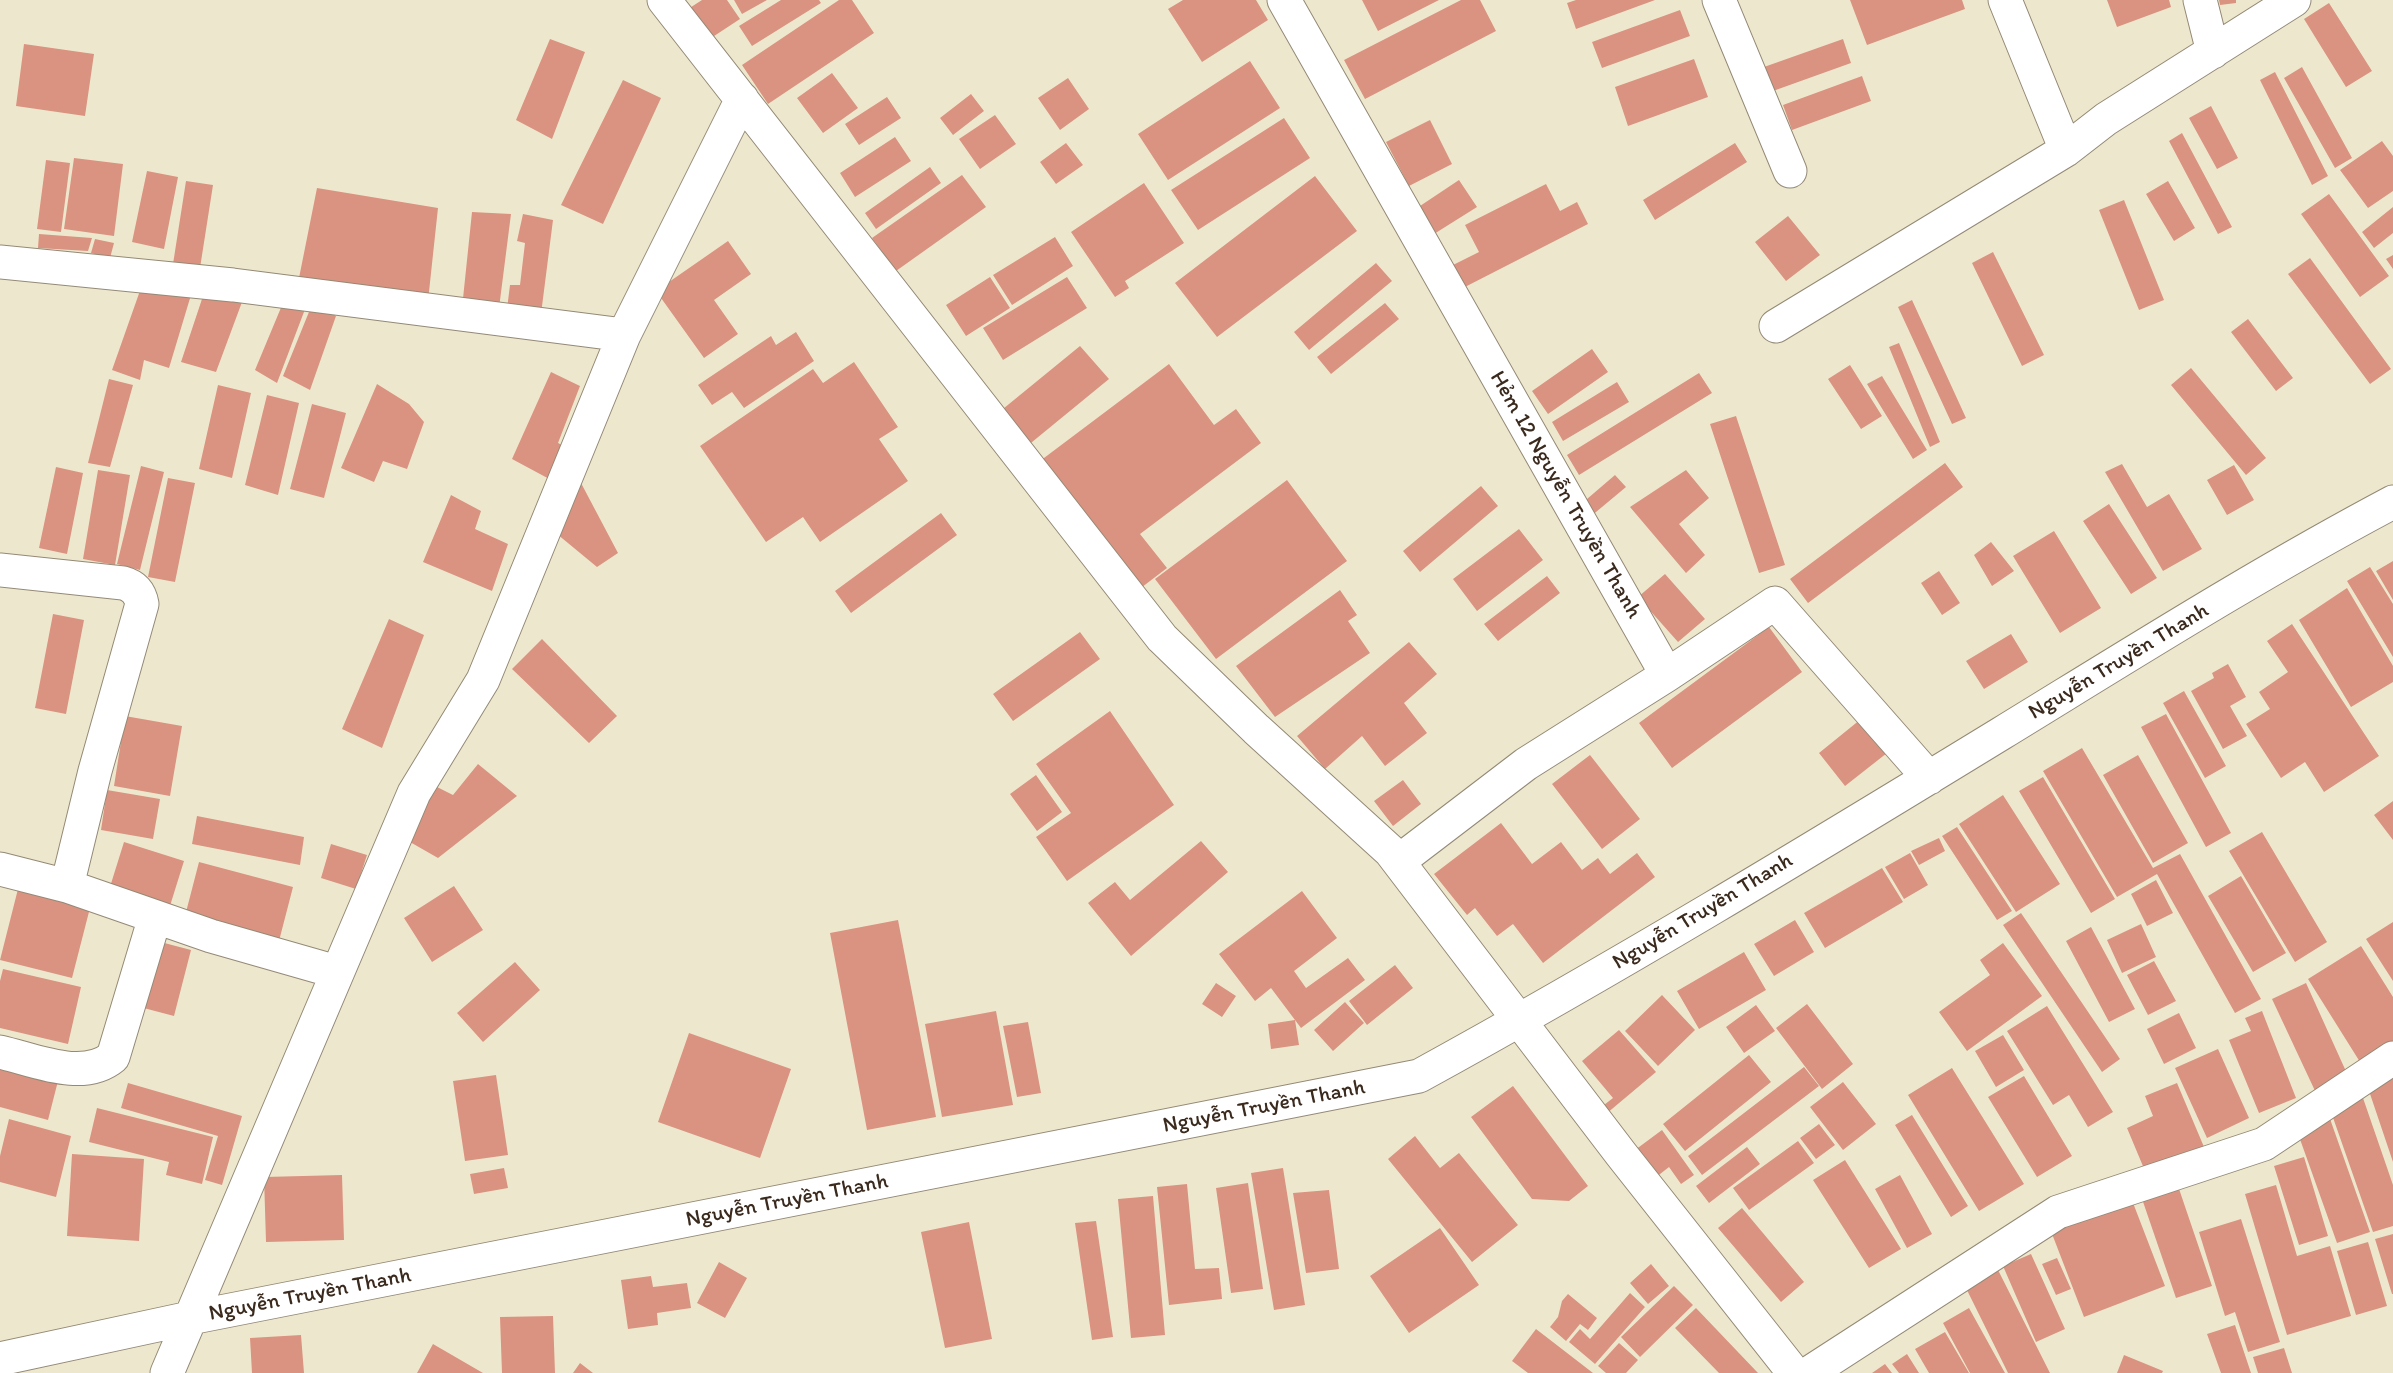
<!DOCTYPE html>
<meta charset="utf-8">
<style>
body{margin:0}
canvas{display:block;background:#ede8cd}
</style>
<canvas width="2393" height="1373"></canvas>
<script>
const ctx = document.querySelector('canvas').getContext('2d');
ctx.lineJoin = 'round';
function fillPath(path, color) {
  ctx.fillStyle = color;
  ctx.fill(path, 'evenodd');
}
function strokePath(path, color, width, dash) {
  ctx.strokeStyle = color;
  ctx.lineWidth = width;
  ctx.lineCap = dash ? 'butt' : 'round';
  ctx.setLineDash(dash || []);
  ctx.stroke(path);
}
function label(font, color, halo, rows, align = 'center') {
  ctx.font = font + ' Itim,sans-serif';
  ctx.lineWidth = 5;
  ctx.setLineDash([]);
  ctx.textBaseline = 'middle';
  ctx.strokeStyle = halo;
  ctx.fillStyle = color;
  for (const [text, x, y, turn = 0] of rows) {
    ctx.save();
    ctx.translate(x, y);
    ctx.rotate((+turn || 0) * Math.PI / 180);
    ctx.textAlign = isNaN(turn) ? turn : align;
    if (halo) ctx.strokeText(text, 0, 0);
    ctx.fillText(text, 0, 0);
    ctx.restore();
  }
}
const building = new Path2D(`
 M702 0H727L740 19 705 42 685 11Z
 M734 0H767L742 14Z
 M781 0H819L821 3 752 46 739 26Z
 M839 0H852L874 33 768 104 742 65Z
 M1183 0H1256L1268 20 1202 62 1168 9Z
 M1362 0H1439L1378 31Z
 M1461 0H1480L1496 31 1365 99 1344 60Z
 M1576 0H1655L1576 29 1567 3Z
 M1850 0H1962L1965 9 1867 45Z
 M2107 0H2169L2171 7 2117 27Z
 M2219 0H2236V3L2220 5Z
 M2329 3 2372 71 2346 87 2304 19Z
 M1680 10 1690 36 1602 68 1592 42Z
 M550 39 585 52 552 139 516 120Z
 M1843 39 1851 63 1773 91 1764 67Z
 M24 44 94 54 85 116 16 106Z
 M1694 59 1708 97 1628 126 1615 87Z
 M1250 61 1280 108 1168 180 1138 134Z
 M2302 67 2352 158 2335 168 2284 78Z
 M2275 72 2328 176 2312 185 2260 80Z
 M832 73 858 108 823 133 797 98Z
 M1862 76 1871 101 1792 130 1783 105Z
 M1068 78 1089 109 1060 130 1038 98Z
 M623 80 661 98 603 224 561 205Z
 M971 94 984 111 953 135 940 118Z
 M887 97 901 118 859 145 845 124Z
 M2211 106 2238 158 2217 169 2189 118Z
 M995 115 1016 144 980 169 959 139Z
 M1284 118 1310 158 1198 230 1171 190Z
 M1430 120 1452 164 1409 186 1386 142Z
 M2182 133 2232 227 2218 234 2169 141Z
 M895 137 911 161 855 197 840 173Z
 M2382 141 2393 156V191L2368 208 2340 170Z
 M1066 143 1083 165 1056 184 1040 162Z
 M1735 143 1747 162 1655 220 1643 200Z
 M74 158 123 164 114 236 64 229Z
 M46 160 70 163 61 232 37 229Z
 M930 167 941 183 876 229 865 213Z
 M147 171 178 177 164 249 132 242Z
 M962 175 986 207 896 271 872 238Z
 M1315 176 1357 231 1217 337 1175 283Z
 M1459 180 1477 207 1434 234 1417 208Z
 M186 181 213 185 200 268 173 264Z
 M2168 181 2195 228 2174 241 2146 194Z
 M1144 183 1184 243 1125 281 1129 288 1115 297 1071 232Z
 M1546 184 1560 211 1577 202 1588 224 1461 289 1449 267 1479 252 1465 225Z
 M317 188 438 208 428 301 298 283Z
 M2329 194 2389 276 2360 297 2301 214Z
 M2124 200 2164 300 2139 310 2099 210Z
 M2393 207V233L2374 248 2362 232Z
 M472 212 511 214 498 316 462 308Z
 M523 214 553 220 540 322 506 317 510 285H520L525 243 517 241Z
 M1788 216 1820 255 1786 281 1755 242Z
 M39 234 92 238 88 251 38 248Z
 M1055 237 1073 266 1012 305 993 275Z
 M95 239 114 243 110 258 91 253Z
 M728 241 751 274 714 300 738 334 704 358 656 291Z
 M1993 252 2044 355 2022 366 1972 263Z
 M2393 255V269L2386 259Z
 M2310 258 2391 369 2370 384 2288 274Z
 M1376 263 1392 281 1309 350 1294 332Z
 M990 277 1010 308 966 336 946 305Z
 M1067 277 1087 308 1003 360 983 328Z
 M142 285 191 295 169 368 144 360 140 380 112 370Z
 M245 294 216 372 181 362 203 296Z
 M285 298 307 304 277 383 255 370Z
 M1912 300 1966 418 1952 424 1898 307Z
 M313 302 336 316 310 390 283 376Z
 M1385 303 1399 319 1331 374 1317 357Z
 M2248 319 2293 378 2276 391 2231 332Z
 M796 332 814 361 744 408 732 392 712 405 698 385 771 336 776 345Z
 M1899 343 1940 442 1930 447 1889 347Z
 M1080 346 1109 379 1026 447 998 413Z
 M1592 349 1608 372 1548 414 1532 391Z
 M854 362 898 427 879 439 908 481 820 542 803 517 766 542 700 446 813 369 823 383Z
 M1169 364 1214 425 1236 409 1261 443 1140 534 1167 568 1133 594 1036 464Z
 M1850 365 1882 416 1861 429 1828 379Z
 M2191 368 2266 458 2246 475 2171 385Z
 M551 372 580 386 558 443 572 450 553 481 512 459Z
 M1699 373 1712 393 1579 475 1567 455Z
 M1882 376 1927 450 1913 459 1867 384Z
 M109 379 133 385 110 467 88 463Z
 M1617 382 1629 402 1563 441 1552 422Z
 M377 384 409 404 424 422 407 469 383 461 374 482 341 468Z
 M218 385 251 393 232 478 199 469Z
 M267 395 299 403 278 495 245 485Z
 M312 404 346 413 324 498 290 489Z
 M1736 416 1785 565 1759 573 1710 424Z
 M1945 463 1963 487 1808 603 1790 579Z
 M2122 464 2147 507 2169 494 2202 549 2163 571 2105 472Z
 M2234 465 2254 500 2227 515 2207 480Z
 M141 466 164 472 140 570 117 564Z
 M56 467 83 473 67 554 39 548Z
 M98 470 130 475 115 565 83 559Z
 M1686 470 1709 498 1679 524 1705 555 1686 573 1630 507Z
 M1615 475 1626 487 1590 517 1580 505Z
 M168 478 195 483 175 582 148 577Z
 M1287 480 1347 561 1216 659 1155 579Z
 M581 483 618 553 597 567 557 534Z
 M1481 486 1498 506 1420 572 1403 551Z
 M451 495 481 511 475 529 508 544 492 591 423 562Z
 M2109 504 2157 578 2131 594 2083 521Z
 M941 513 957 535 851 613 835 591Z
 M1519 529 1543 560 1477 611 1453 579Z
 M2054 531 2101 608 2060 633 2013 556Z
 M1991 542 2014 571 1992 586 1974 555Z
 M2393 561V600L2376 571Z
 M2370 567 2393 604V657L2347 581Z
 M1939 571 1960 603 1942 615 1921 583Z
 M1665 574 1705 619 1678 642 1638 597Z
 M1547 576 1560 593 1498 641 1484 624Z
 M2347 588 2393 666V682L2351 707 2299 620Z
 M1340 590 1357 615 1348 621 1370 653 1275 717 1236 666Z
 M53 614 84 620 66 714 35 708Z
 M389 619 424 635 382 748 342 729Z
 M2292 624 2379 756 2324 792 2305 762 2281 778 2246 724 2270 709 2259 692 2288 672 2267 641Z
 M1769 627 1802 672 1672 768 1639 723Z
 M1080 632 1100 659 1013 721 993 694Z
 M2011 634 2028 662 1984 689 1966 661Z
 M542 639 617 716 589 743 512 669Z
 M1409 642 1437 674 1404 703 1427 733 1385 766 1362 736 1325 769 1297 736Z
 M2228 664 2246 697 2230 706 2247 736 2223 749 2191 691 2214 678 2212 673Z
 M2184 691 2226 766 2205 778 2163 703Z
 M1110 711 1174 805 1067 881 1036 837 1071 813 1036 764Z
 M2166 714 2231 833 2206 847 2141 727Z
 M125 716 182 726 170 796 114 786Z
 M1861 719 1887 753 1845 786 1819 753Z
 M2082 748 2153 868 2180 854 2261 999 2235 1013 2157 874 2117 897 2043 771Z
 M1590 755 1640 819 1602 849 1552 784Z
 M2138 755 2188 843 2153 863 2103 775Z
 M478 764 517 796 438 858 403 838 427 782 453 795Z
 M1036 775 1062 812 1037 831 1010 794Z
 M2043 777 2115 899 2091 913 2019 791Z
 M1403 780 1421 804 1393 826 1374 801Z
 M107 790 160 799 153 839 101 830Z
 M2003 795 2060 884 2016 912 1959 824Z
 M2393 801V840L2374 815Z
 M197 816 304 837 300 865 192 844Z
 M1501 823 1532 864 1561 842 1582 870 1598 858 1610 874 1637 853 1655 877 1543 963 1513 924 1497 936 1475 908 1467 915 1434 874Z
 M1957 827 2012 911 1997 920 1942 836Z
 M2262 832 2327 942 2295 962 2229 851Z
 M1939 838 1945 851 1919 865 1911 851Z
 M1201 841 1228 872 1131 956 1088 903 1115 882 1130 900Z
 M124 842 184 861 169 909 109 890Z
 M331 844 367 855 356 889 321 878Z
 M1910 853 1928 885 1904 899 1885 867Z
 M199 862 293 887 279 941 185 916Z
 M1882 868 1903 902 1825 948 1804 913Z
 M2241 876 2286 953 2253 972 2208 896Z
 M2156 880 2173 913 2147 926 2131 894Z
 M19 885 91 904 72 978 0 960Z
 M454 886 483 930 432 962 404 918Z
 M1302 891 1337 938 1294 971 1306 988 1348 958 1365 980 1301 1028 1295 1020 1299 1045 1271 1049 1268 1024 1295 1020 1271 988 1255 1001 1219 954Z
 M2021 913 2120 1059 2102 1072 2003 925Z
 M898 920 936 1117 867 1130 830 933Z
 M1795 920 1814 952 1774 976 1754 944Z
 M2393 922V981L2366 939Z
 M2141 924 2156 957 2122 973 2107 940Z
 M2091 927 2135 1009 2109 1022 2066 941Z
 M153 940 191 950 174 1016 136 1006Z
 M2003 943 2042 996 1967 1051 1939 1012 1990 975 1980 960Z
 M2361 946 2393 997V1041L2360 1062 2308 979Z
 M1744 952 1766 990 1699 1029 1677 991Z
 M2154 961 2176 1001 2148 1015 2127 975Z
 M515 962 540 990 483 1042 457 1013Z
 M1395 965 1413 988 1367 1025 1349 1001Z
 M3 969 81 987 68 1044 0 1028V981Z
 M1216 983 1236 996 1222 1017 1202 1004Z
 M2306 983 2349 1078 2316 1093 2272 999Z
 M1662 995 1695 1030 1658 1066 1625 1031Z
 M1345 1002 1364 1023 1333 1051 1314 1030Z
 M1807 1004 1853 1064 1822 1089 1776 1028Z
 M1756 1005 1775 1031 1744 1053 1726 1027Z
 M2047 1006 2113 1112 2088 1127 2069 1095 2053 1105 2007 1031Z
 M996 1011 1013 1105 942 1117 925 1024Z
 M2262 1011 2296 1098 2259 1113 2229 1040 2251 1031 2245 1018Z
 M2179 1013 2196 1048 2164 1064 2147 1029Z
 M1028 1022 1041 1093 1017 1097 1003 1026Z
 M1619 1030 1656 1072 1606 1114 1600 1108 1613 1098 1582 1061Z
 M689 1033 791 1069 760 1158 658 1122Z
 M2003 1035 2024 1070 1996 1087 1975 1051Z
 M2218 1049 2249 1118 2207 1138 2175 1068Z
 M1749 1055 1771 1082 1685 1151 1663 1124Z
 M0 1065 58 1081 48 1120 0 1107Z
 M1804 1067 1819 1086 1702 1175 1688 1156Z
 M1952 1068 2024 1184 1979 1211 1908 1095Z
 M2393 1073V1162L2366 1082Z
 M496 1075 508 1155 465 1161 453 1081Z
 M2024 1076 2072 1156 2037 1177 1988 1097Z
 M1843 1082 1876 1124 1843 1150 1810 1107Z
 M128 1083 242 1116 222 1185 205 1180 218 1136 121 1108Z
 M2177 1083 2204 1147 2145 1171 2127 1128 2153 1116 2145 1096Z
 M1513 1086 1588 1186 1569 1201 1532 1199 1471 1117Z
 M2363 1098 2393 1185V1226L2373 1232 2330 1109Z
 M97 1108 213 1137 202 1184 166 1175 169 1162 89 1142Z
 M1912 1115 1968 1206 1951 1217 1895 1125Z
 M2329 1116 2370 1232 2337 1243 2296 1128Z
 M9 1119 71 1136 56 1197 0 1182V1156Z
 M1819 1124 1835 1145 1816 1159 1800 1138Z
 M1662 1130 1694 1175 1681 1184 1669 1167 1655 1178 1635 1150Z
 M1415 1136 1440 1168 1459 1153 1518 1225 1472 1262 1388 1159Z
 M1798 1141 1814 1163 1749 1210 1733 1188Z
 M1747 1147 1760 1164 1709 1203 1696 1186Z
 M72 1154 144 1159 139 1241 67 1236Z
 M2304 1157 2328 1236 2299 1245 2274 1166Z
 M1845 1160 1901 1249 1869 1268 1813 1180Z
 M504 1168 508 1188 474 1194 470 1174Z
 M1283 1168 1305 1305 1274 1310 1251 1173Z
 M342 1175 344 1240 266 1242 264 1177Z
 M1900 1175 1932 1234 1907 1248 1875 1189Z
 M2176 1180 2212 1286 2176 1298 2140 1193Z
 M1248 1183 1263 1289 1231 1293 1216 1188Z
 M1187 1184 1195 1269 1219 1268 1222 1299 1169 1305 1157 1187Z
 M2276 1185 2297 1256 2330 1246 2351 1316 2287 1335 2245 1194Z
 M1329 1190 1339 1269 1306 1273 1293 1193Z
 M2130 1195 2165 1286 2084 1317 2049 1226Z
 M1153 1196 1165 1335 1131 1338 1118 1199Z
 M1742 1208 1804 1282 1781 1302 1718 1228Z
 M2241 1219 2280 1342 2248 1352 2235 1312 2225 1316 2199 1232Z
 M1096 1221 1113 1337 1092 1340 1075 1223Z
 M969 1222 992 1339 945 1348 921 1232Z
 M1440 1228 1479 1285 1409 1333 1370 1276Z
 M2393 1234V1294H2392L2375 1239Z
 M2368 1242 2387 1306 2356 1315 2337 1251Z
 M2031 1254 2065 1329 2036 1342 2003 1266Z
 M2057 1258 2071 1289 2056 1295 2042 1264Z
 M719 1262 747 1278 725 1318 697 1303Z
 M1651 1264 1669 1286 1648 1304 1630 1283Z
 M1996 1266 2050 1373H2008L1963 1282Z
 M651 1276 653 1287 687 1283 691 1308 657 1313 658 1325 628 1329 621 1280Z
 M1674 1286 1693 1305 1640 1357 1621 1337Z
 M1630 1293 1645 1307 1595 1364 1569 1342 1580 1329 1590 1339Z
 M1568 1294 1597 1318 1588 1330 1580 1324 1566 1341 1550 1327 1558 1317 1562 1301Z
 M1696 1308 1758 1373H1719L1675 1328Z
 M1969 1308 2005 1373H1970L1943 1323Z
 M553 1316 555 1373H502L500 1317Z
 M2235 1325 2251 1373H2221L2207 1334Z
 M1536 1329 1593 1373H1528L1512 1361Z
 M1945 1332 1969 1373H1929L1915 1349Z
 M301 1335 304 1373H252L250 1338Z
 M1619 1343 1638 1360 1626 1373H1606L1598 1366Z
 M433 1344 483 1373H417Z
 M2284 1348 2292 1373H2258L2253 1357Z
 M1907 1354 1919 1373H1899L1892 1364Z
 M2124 1355 2163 1371 2162 1373H2117Z
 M580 1363 593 1373H573Z
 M1885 1364 1892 1373H1872Z`);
const minor = new Path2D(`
 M664 0 1162 638 1256 729 1390 851 1621 1154 1794 1373
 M1284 0 1667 675 1775 603 1929 778
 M1719 0 1790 171
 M2005 0 2066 150
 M2200 0 2213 52
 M0 262 233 285 624 335 483 680 414 793 167 1373
 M1776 326 2066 150 2106 119 2294 0
 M624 335 742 99
 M0 570 123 583C134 586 140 593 142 604L95 771 67 886 211 936 337 972
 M1399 861 1526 764 1667 675
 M0 869 67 886
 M0 1052C35 1060 83 1082 113 1057L155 917
 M0 1359 190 1318 1419 1076C1616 968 1809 851 2002 733 2131 654 2259 573 2393 502
 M1809 1373 2058 1212 2264 1144 2393 1058`);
const streetNames = [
 ["Hẻm 12 Nguyễn Truyền Thanh",1565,495,60],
 ["Nguyễn Truyền Thanh",2119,662,-31],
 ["Nguyễn Truyền Thanh",1703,912,-31],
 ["Nguyễn Truyền Thanh",1264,1107,-11],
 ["Nguyễn Truyền Thanh",787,1201,-11],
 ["Nguyễn Truyền Thanh",310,1295,-11]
];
fillPath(building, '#db9381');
strokePath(minor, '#948976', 35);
strokePath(minor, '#fff', 33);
label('22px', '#3b2a1e', '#fff', streetNames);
</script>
